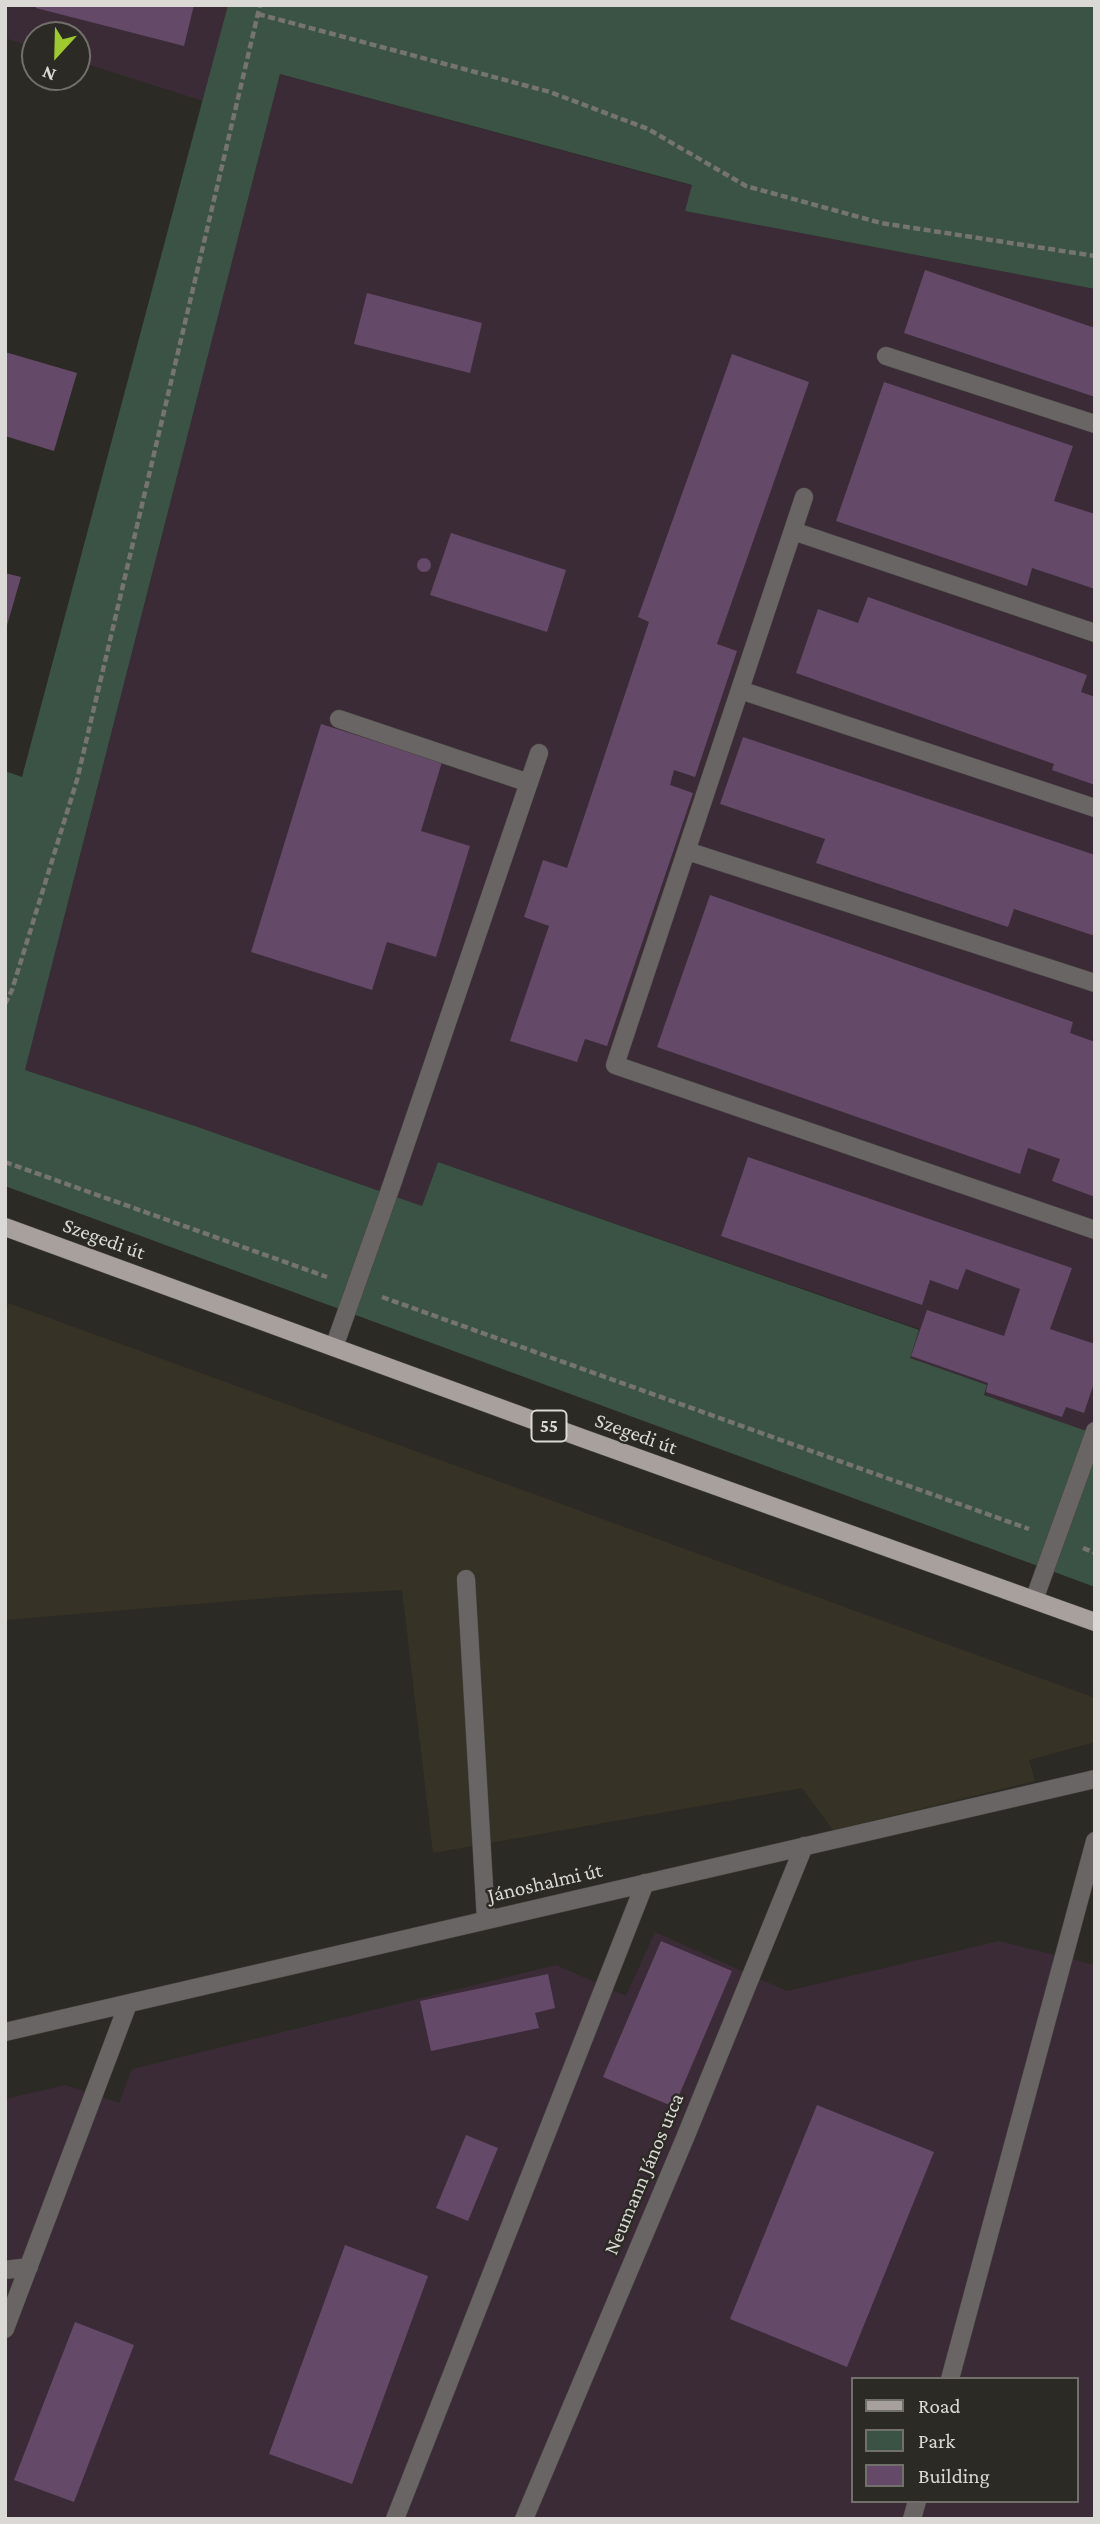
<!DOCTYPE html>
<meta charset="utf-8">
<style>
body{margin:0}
#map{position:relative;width:1100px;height:2524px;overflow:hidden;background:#2c2a24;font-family:"Crimson Pro",serif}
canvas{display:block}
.frame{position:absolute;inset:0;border:7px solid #dad9d5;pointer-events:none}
.legend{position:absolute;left:851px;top:2377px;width:228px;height:126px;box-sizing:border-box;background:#2c2a24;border:2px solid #72706b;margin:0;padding:9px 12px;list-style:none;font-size:21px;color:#dad9d5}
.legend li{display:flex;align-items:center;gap:14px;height:35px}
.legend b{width:35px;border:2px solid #72706b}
.north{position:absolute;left:21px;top:21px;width:70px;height:70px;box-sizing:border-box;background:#2c2a24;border:2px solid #72706b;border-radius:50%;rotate:202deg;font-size:19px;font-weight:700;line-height:28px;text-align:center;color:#dad9d5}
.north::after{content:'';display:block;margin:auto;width:24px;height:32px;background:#9fca2e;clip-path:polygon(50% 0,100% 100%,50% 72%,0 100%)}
</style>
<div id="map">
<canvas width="1100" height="2524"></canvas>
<div class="frame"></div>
<ul class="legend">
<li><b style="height:9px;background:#a7a09d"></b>Road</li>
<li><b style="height:19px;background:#3b5345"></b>Park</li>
<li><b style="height:19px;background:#644968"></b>Building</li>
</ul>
<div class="north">N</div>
</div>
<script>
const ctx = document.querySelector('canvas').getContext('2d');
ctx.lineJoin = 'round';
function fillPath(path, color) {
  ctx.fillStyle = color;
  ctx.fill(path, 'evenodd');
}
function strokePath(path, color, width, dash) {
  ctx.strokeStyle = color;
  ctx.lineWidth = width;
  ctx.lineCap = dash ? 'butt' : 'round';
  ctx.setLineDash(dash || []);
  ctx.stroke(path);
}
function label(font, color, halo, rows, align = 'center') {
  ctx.font = font + ' "Crimson Pro",serif';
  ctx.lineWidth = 5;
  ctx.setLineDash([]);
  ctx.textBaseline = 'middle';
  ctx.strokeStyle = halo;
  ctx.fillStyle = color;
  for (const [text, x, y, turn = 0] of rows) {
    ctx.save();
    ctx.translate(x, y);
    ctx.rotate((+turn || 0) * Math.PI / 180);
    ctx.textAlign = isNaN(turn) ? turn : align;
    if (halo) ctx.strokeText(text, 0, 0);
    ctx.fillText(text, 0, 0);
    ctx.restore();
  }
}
const built = new Path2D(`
 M8 1303 1095 1698V1742L1029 1760 1035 1781 833 1830 802 1788 433 1853 402 1590 305 1595 5 1620V1322Z`);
const industrial = new Path2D(`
 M5 5H228L203 101 77 61V35H35V48L5 38Z
 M280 74 693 186 685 211 1095 289V1434L984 1395 987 1385 909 1358 919 1329 438 1162 422 1206 195 1126 25 1070Z
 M655 1932 787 1991 999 1941 1095 1965V2519H5V2099L65 2085 119 2103 132 2069 556 1965 626 1996ZM853 2379H1077V2501H853Z`);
const green = new Path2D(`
 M228 5H1095V289L685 211 692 185 280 74 25 1070 195 1126 422 1206 438 1162 919 1330 910 1358 987 1385 984 1395 1095 1434V1587L5 1186V771L22 777Z`);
const building = new Path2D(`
 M36 5H194L184 46 36 8Z
 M925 270 1095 328V397L904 333Z
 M367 293 482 323 470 373 354 344Z
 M5 352 77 373 54 451 5 436Z
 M732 354 809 382 717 644 737 651 695 777 674 770 670 785 693 793 607 1046 585 1039 577 1062 510 1041 549 926 524 917 543 860 567 868 649 622 638 617Z
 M884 382 1073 446 1054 501 1095 514V589L1032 568 1027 586 836 521Z
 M451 533 566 570 547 632 430 595Z
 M417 565a7 7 0 1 1 14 0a7 7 0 1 1-14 0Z
 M5 573 21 577 6 629H5Z
 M868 597 1087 675 1081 692 1095 697V785L1052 770 1054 764 796 673 818 609 858 623Z
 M321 724 442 762 421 831 470 846 436 957 387 942 372 990 251 952Z
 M743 737 1095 855V936L1014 909 1008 927 816 863 825 839 720 804Z
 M710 895 1073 1022 1070 1033 1095 1042V1197L1052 1181 1060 1159 1028 1148 1020 1174 657 1047Z
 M748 1157 1072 1268 1050 1329 1095 1344V1380L1084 1413 1066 1407 1062 1417 986 1392 988 1383 911 1356 927 1310 1004 1336 1020 1289 966 1269 958 1290 930 1280 922 1305 721 1236Z
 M661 1941 732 1971 674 2107 603 2077Z
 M548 1974 555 2008 535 2013 539 2028 431 2051 420 2001Z
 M817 2105 934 2152 847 2367 730 2319Z
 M466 2135 498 2148 468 2221 436 2208Z
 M345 2245 428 2276 352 2484 269 2454Z
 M75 2322 134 2345 74 2502 14 2480Z`);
const path = new Path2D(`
 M258 14 550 92 648 129 746 186 881 223 1095 256
 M5 1004 12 990 77 780 260 5
 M5 1162 327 1277
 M382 1297 1029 1529
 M1083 1548 1095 1553`);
const minor = new Path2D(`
 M886 356 1095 424
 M804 497 615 1065 1095 1230
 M793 531 1095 633
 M740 690 1095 808
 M339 719 529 783
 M687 851 1095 983
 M334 1347 392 1184 539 753
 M466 1579 486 1920
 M1034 1600 1095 1431
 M5 2032 1095 1779
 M5 2270 29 2267
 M5 2329 128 2004
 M950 2379 1095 1841
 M395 2519 645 1883
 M524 2519 685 2138 804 1846
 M912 2519 917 2501`);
const major = new Path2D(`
 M5 1227 582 1438 1095 1622`);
const shields = [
 [549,1426,35]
];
const shieldNames = [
 ["55",549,1426]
];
const streetNames = [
 ["Szegedi út",104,1239,20],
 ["Szegedi út",636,1434,20],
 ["Jánoshalmi út",545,1883,-13],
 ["Neumann János utca",644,2174,-67]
];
fillPath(built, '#363226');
fillPath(industrial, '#3b2b37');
fillPath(green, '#3b5345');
fillPath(building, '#644968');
strokePath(minor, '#484640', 19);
strokePath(major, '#484640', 19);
strokePath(path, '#75746f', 4.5, [7, 3.5]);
strokePath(minor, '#686564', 18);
strokePath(major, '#a7a09d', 18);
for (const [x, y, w] of shields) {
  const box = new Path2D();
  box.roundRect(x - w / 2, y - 15.5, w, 31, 5);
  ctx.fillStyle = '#2c2a24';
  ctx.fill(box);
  strokePath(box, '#dad9d5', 2);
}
label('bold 19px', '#dad9d5', null, shieldNames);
label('21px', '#dad9d5', '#2c2a24', streetNames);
</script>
